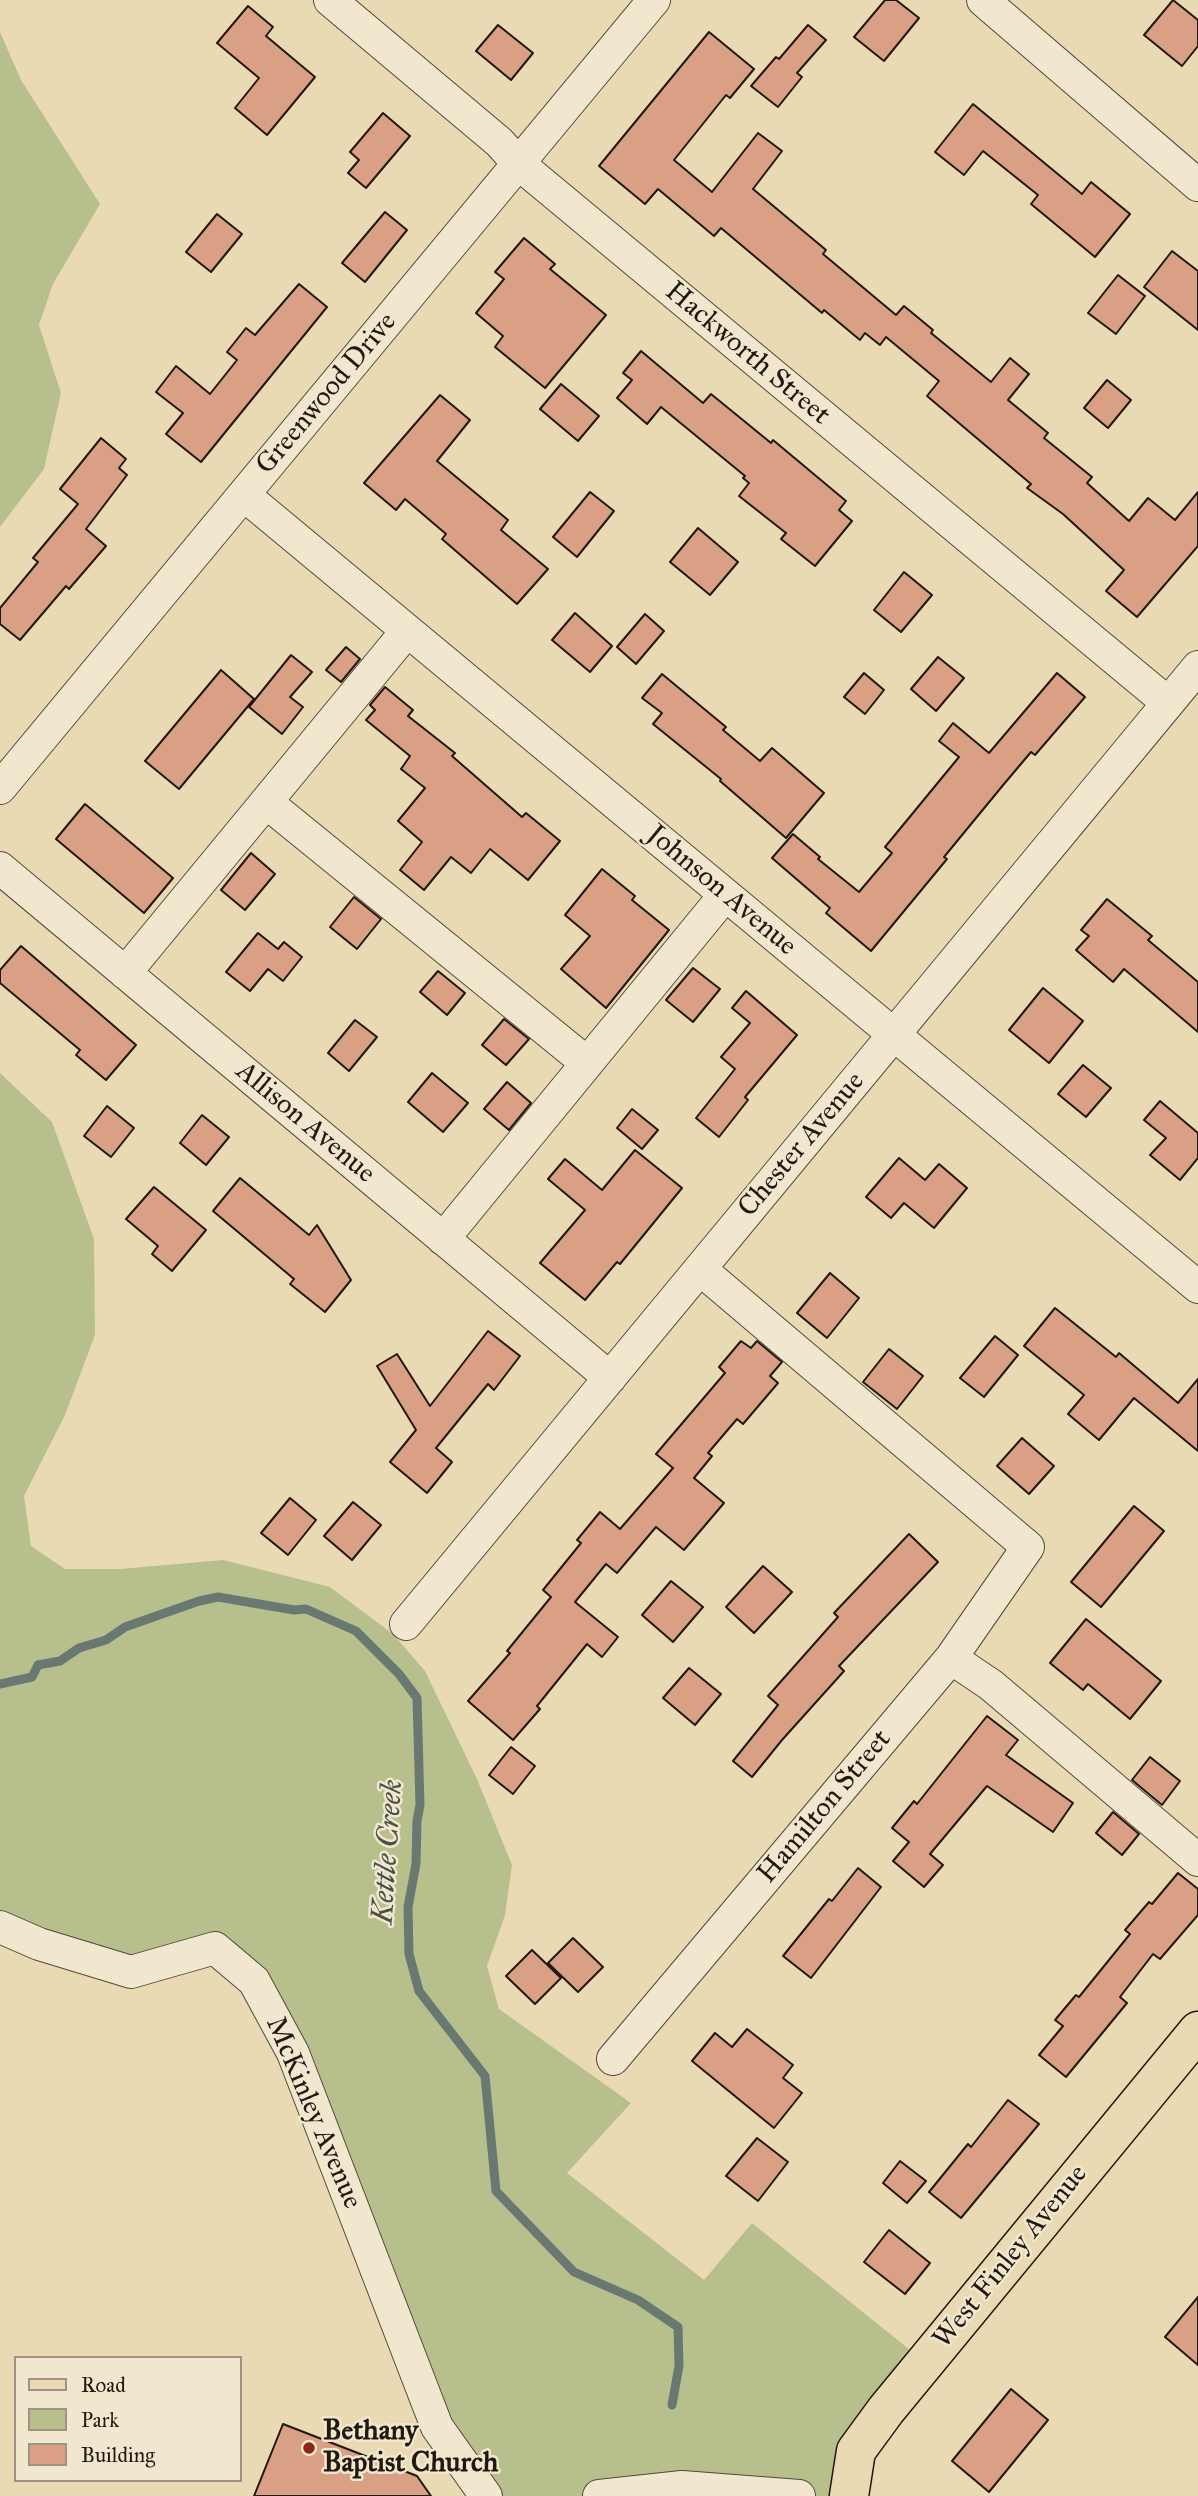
<!DOCTYPE html>
<style>
body{margin:0}
#map{position:relative;width:1198px;height:2496px;overflow:hidden;background:#eadab3;font-family:"IM FELL Great Primer",serif}
canvas{display:block}
.legend{position:absolute;left:14px;top:2356px;width:228px;height:126px;box-sizing:border-box;background:#f1e7ce;border:2px solid #9e9482;margin:0;padding:9px 12px;list-style:none;font-size:21px;color:#211810}
.legend li{display:flex;align-items:center;gap:14px;height:35px}
.legend b{width:35px;border:2px solid #9e9482}
</style>
<div id="map">
<canvas width="1198" height="2496"></canvas>
<ul class="legend">
<li><b style="height:9px;background:#eadab3"></b>Road</li>
<li><b style="height:19px;background:#b7c08c"></b>Park</li>
<li><b style="height:19px;background:#d9a086"></b>Building</li>
</ul>
</div>
<script>
const ctx = document.querySelector('canvas').getContext('2d');
ctx.lineJoin = 'round';
function fillPath(path, color) {
  ctx.fillStyle = color;
  ctx.fill(path, 'evenodd');
}
function strokePath(path, color, width, dash) {
  ctx.strokeStyle = color;
  ctx.lineWidth = width;
  ctx.lineCap = dash ? 'butt' : 'round';
  ctx.setLineDash(dash || []);
  ctx.stroke(path);
}
function label(font, color, halo, rows, align = 'center') {
  ctx.font = font + ' "IM FELL Great Primer",serif';
  ctx.lineWidth = 5;
  ctx.setLineDash([]);
  ctx.textBaseline = 'middle';
  ctx.strokeStyle = halo;
  ctx.fillStyle = color;
  for (const [text, x, y, turn = 0] of rows) {
    ctx.save();
    ctx.translate(x, y);
    ctx.rotate((+turn || 0) * Math.PI / 180);
    ctx.textAlign = isNaN(turn) ? turn : align;
    if (halo) ctx.strokeText(text, 0, 0);
    ctx.fillText(text, 0, 0);
    ctx.restore();
  }
}
const green = new Path2D(`
 M0 32 21 80 100 204 53 284 39 325 61 393 44 469 0 527Z
 M0 1073 52 1122 94 1239 95 1335 65 1415 24 1496 31 1546 65 1569H120L223 1560 330 1587 393 1634 425 1671 477 1779 512 1865 505 1915 487 1966 499 2009 631 2103 567 2173 704 2280 752 2223 925 2362 849 2496H486L471 2473 293 2053 215 1948 131 1972 0 1927Z`);
const stream = new Path2D(`
 M0 1684 32 1677 38 1665 60 1661 79 1648 106 1640 125 1627 199 1601 218 1597 294 1610 306 1609 356 1631 399 1674 417 1698 420 1805 417 1821 416 1864 408 1907 409 1954 419 1991 485 2076 496 2191 574 2272 638 2300 678 2327 679 2366 672 2405`);
const building = new Path2D(`
 M885 0H896L919 18 884 61 854 37Z
 M1173 0 1198 20V46L1182 66 1144 35Z
 M248 6 273 27 266 36 315 77 267 135 235 108 259 78 217 43Z
 M498 25 533 53 511 80 476 51Z
 M808 25 826 40 797 73 802 77 778 107 751 86 776 57 779 59Z
 M709 32 754 69 730 98 726 95 674 160 712 192 758 133 782 151 753 189 826 250 823 254 896 315 904 306 933 330 931 333 991 382 1010 358 1029 374 1008 400 1048 433 1044 438 1092 477 1087 483 1129 521 1148 498 1175 520 1198 492V546L1137 617 1106 591 1124 570 1063 514 1027 488 1031 484 927 396 939 381 886 337 880 345 865 333 860 340 824 310 822 313 721 228 714 236 658 189 645 204 599 166Z
 M973 104 1082 194 1091 182 1130 214 1095 257 1031 204 1038 195 983 151 964 175 935 152Z
 M383 113 410 136 366 188 348 173 359 160 350 152Z
 M385 212 407 230 365 282 342 263Z
 M217 214 242 234 211 272 186 252Z
 M524 238 555 264 550 269 606 315 545 388 495 347 503 336 476 313 504 279 495 272Z
 M1172 251 1198 271V330L1144 287Z
 M1118 275 1145 296 1116 334 1088 313Z
 M299 284 327 307 201 462 166 434 183 413 156 392 176 366 210 394 237 360 227 352 246 328 255 335Z
 M641 351 703 403 711 394 771 443 773 440 846 501 839 510 852 521 815 566 781 539 786 533 739 496 749 483 743 478 745 476 661 407 647 424 617 398 632 380 623 373Z
 M1107 380 1131 400 1108 428 1084 408Z
 M561 384 599 416 578 441 540 409Z
 M440 395 470 420 437 461 508 520 501 530 548 569 517 604 442 539 446 534 405 499 396 510 364 483Z
 M101 438 126 459 119 468 127 475 86 529 106 546 69 589 66 586 20 640 0 624V608L38 562 33 558 78 504 60 489Z
 M590 492 614 511 577 557 553 537Z
 M698 528 738 562 710 595 670 562Z
 M904 572 932 595 901 632 874 610Z
 M575 613 612 646 590 672 552 640Z
 M645 614 664 631 636 664 617 647Z
 M346 647 360 659 341 682 326 670Z
 M291 655 312 672 290 697 303 707 282 734 249 707Z
 M938 657 964 678 936 711 911 689Z
 M221 670 254 699 179 789 145 761Z
 M864 673 884 690 865 714 844 697Z
 M1057 673 1085 697 1035 755 1031 752 1004 784 944 857 947 859 871 951 826 913 830 908 772 858 793 834 820 857 818 859 859 892 892 853 885 847 959 757 939 741 953 723 989 753Z
 M662 674 726 727 723 730 760 761 772 748 824 793 786 838 720 781 721 779 653 724 662 713 642 698Z
 M385 687 413 710 408 716 455 753 452 756 522 817 526 813 560 841 528 880 490 849 471 873 451 857 424 890 400 870 422 842 398 821 425 788 401 769 410 756 366 720 375 710 370 705Z
 M85 804 173 878 144 913 56 839Z
 M251 853 275 874 245 910 221 890Z
 M602 869 635 896 632 900 669 930 606 1008 561 969 590 936 565 915Z
 M354 897 381 919 357 949 330 927Z
 M1107 899 1152 936 1148 940 1198 982V1032L1124 969 1113 982 1076 950 1089 936 1081 930Z
 M258 933 278 949 284 942 302 957 283 981 268 969 250 991 226 972Z
 M21 946 136 1045 106 1080 76 1055 80 1050 0 983V970Z
 M693 968 720 989 693 1022 666 1000Z
 M438 971 465 993 447 1015 420 992Z
 M1043 988 1083 1021 1049 1063 1009 1030Z
 M746 991 797 1035 745 1097 748 1100 719 1137 696 1118 735 1069 721 1057 750 1023 732 1008Z
 M504 1019 529 1039 506 1065 482 1045Z
 M355 1020 377 1037 349 1071 328 1053Z
 M1083 1065 1111 1088 1086 1117 1058 1094Z
 M432 1073 468 1103 443 1132 408 1102Z
 M507 1082 531 1103 509 1130 484 1109Z
 M1160 1101 1198 1133V1158L1180 1180 1150 1155 1166 1138 1144 1120Z
 M107 1106 134 1128 111 1157 84 1136Z
 M632 1109 658 1130 642 1149 617 1128Z
 M202 1115 229 1137 206 1165 180 1143Z
 M635 1150 682 1188 620 1264 617 1262 585 1300 540 1263 585 1210 548 1179 565 1159 602 1190Z
 M899 1158 925 1180 939 1164 967 1188 934 1228 904 1203 891 1218 866 1197Z
 M240 1178 309 1235 317 1225 351 1280 325 1312 290 1284 294 1279 213 1211Z
 M154 1187 206 1230 172 1271 152 1254 158 1246 126 1219Z
 M830 1273 859 1298 827 1338 797 1313Z
 M1055 1308 1116 1357 1119 1353 1178 1403 1198 1379V1451L1134 1398 1099 1440 1068 1414 1084 1395 1024 1346Z
 M488 1331 520 1356 494 1390 488 1384 436 1448 452 1462 427 1493 390 1462 416 1430 377 1366 397 1354 430 1406Z
 M995 1336 1018 1355 984 1397 960 1378Z
 M741 1341 751 1348 757 1341 782 1362 770 1376 778 1383 743 1424 737 1419 708 1453 712 1456 694 1478 724 1503 684 1550 656 1527 617 1573 606 1564 575 1602 618 1637 602 1657 587 1644 537 1706 540 1709 513 1740 468 1701 510 1653 507 1651 551 1597 543 1590 581 1543 577 1540 600 1512 620 1529 673 1468 656 1454 725 1373 719 1367Z
 M889 1349 923 1376 897 1409 863 1382Z
 M1022 1438 1054 1466 1029 1494 997 1466Z
 M290 1498 316 1520 288 1555 261 1533Z
 M353 1502 381 1525 352 1560 324 1536Z
 M1134 1506 1164 1531 1101 1607 1071 1582Z
 M909 1534 938 1562 839 1666 844 1671 782 1740 752 1777 733 1761 778 1705 768 1696 838 1617 834 1613Z
 M763 1566 792 1592 754 1633 726 1607Z
 M671 1581 703 1607 673 1642 642 1615Z
 M1086 1619 1161 1681 1130 1719 1088 1684 1083 1690 1050 1663Z
 M689 1668 721 1694 695 1725 663 1698Z
 M987 1716 1018 1740 1006 1755 1073 1803 1053 1832 987 1786 930 1854 943 1865 924 1887 893 1861 909 1842 892 1828 914 1801 917 1804Z
 M511 1747 535 1766 513 1794 489 1775Z
 M1150 1757 1180 1781 1162 1805 1132 1780Z
 M1113 1812 1139 1834 1122 1855 1096 1833Z
 M858 1868 881 1887 811 1978 783 1956 829 1899 832 1901Z
 M1178 1873 1198 1889V1915L1160 1959 1153 1954 1120 1997 1127 2003 1066 2077 1039 2055 1063 2026 1055 2020 1076 1995 1079 1997 1130 1934 1125 1930 1149 1902 1152 1904Z
 M573 1938 603 1967 578 1992 548 1963Z
 M532 1950 561 1978 535 2004 506 1976Z
 M747 2029 793 2065 783 2078 802 2093 774 2128 692 2061 715 2033 732 2047Z
 M1008 2100 1039 2124 961 2218 929 2192 968 2144 971 2147Z
 M757 2138 788 2162 758 2201 726 2176Z
 M900 2161 926 2181 907 2203 883 2183Z
 M889 2230 930 2263 905 2294 864 2262Z
 M1198 2297V2365L1165 2337Z
 M1011 2389 1048 2420 989 2492 952 2461Z
 M283 2424 417 2476 431 2496H254Z`);
const minor = new Path2D(`
 M330 0 499 142 519 164 1168 703
 M983 0 1198 185
 M244 495 1198 1287
 M0 788 654 0
 M266 802 587 1063
 M0 868 610 1378
 M125 973 407 631
 M443 1239 725 895
 M406 1624 1198 667
 M951 1658 991 1685 1198 1860
 M0 1927 39 1944 131 1972 215 1948 254 1981 293 2053 437 2427 486 2496
 M613 2059 951 1658 1028 1547 700 1269
 M599 2496 682 2487 799 2496`);
const major = new Path2D(`
 M849 2496 856 2451 886 2410 1198 2031`);
const markers = [
 [309,2448,7,"#8f2418"]
];
const streetNames = [
 ["Hackworth Street",747,354,40],
 ["Greenwood Drive",327,394,-50],
 ["Johnson Avenue",721,891,40],
 ["Allison Avenue",305,1123,40],
 ["Chester Avenue",802,1145,-50],
 ["Hamilton Street",825,1807,-50],
 ["McKinley Avenue",313,2113,67],
 ["West Finley Avenue",1011,2257,-51]
];
const poiNames = [
 ["Bethany",323,2432],
 ["Baptist Church",323,2464]
];
const waterNames = [
 ["Kettle Creek",389,1852,-86]
];
fillPath(green, '#b7c08c');
strokePath(stream, '#697972', 9);
fillPath(building, '#d9a086');
strokePath(building, '#211810', 2);
strokePath(minor, '#534839', 34);
strokePath(major, '#211810', 41);
strokePath(minor, '#f1e7ce', 32);
strokePath(major, '#eadab3', 38);
for (const [x, y, r, color] of markers) {
  const dot = new Path2D();
  dot.arc(x, y, r, 0, 2 * Math.PI);
  ctx.fillStyle = color;
  ctx.fill(dot);
  strokePath(dot, '#f1e7ce', 2.5);
}
label('28px', '#211810', '#f1e7ce', streetNames);
label('bold 28px', '#211810', '#f1e7ce', poiNames, 'left');
label('italic 30px', '#4b5149', '#f1e7ce', waterNames);
</script>
